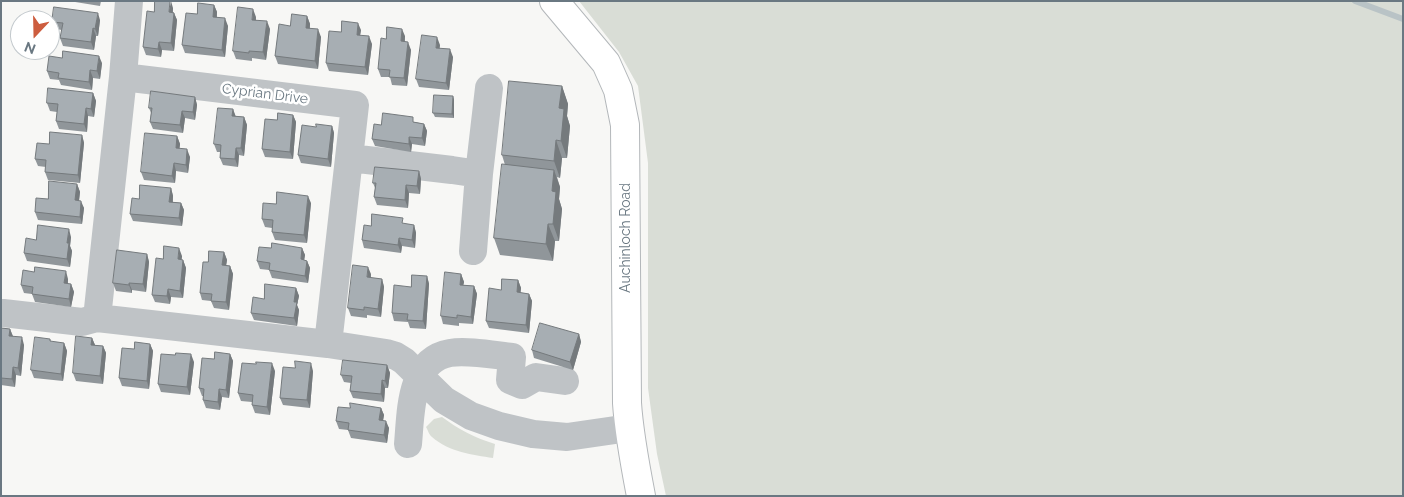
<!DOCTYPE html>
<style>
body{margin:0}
#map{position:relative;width:1404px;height:497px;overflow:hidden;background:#f7f7f5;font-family:Raleway,sans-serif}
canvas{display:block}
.frame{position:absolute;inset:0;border:2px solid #6a7882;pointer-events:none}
.north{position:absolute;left:10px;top:10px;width:50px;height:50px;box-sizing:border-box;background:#fff;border:1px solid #c3c9cd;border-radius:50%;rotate:201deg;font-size:14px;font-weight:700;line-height:20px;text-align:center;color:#6a7882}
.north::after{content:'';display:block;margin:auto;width:18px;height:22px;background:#cd5d3f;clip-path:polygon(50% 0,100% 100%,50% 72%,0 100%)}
</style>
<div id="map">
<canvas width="1404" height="497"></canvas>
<div class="frame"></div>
<div class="north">N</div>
</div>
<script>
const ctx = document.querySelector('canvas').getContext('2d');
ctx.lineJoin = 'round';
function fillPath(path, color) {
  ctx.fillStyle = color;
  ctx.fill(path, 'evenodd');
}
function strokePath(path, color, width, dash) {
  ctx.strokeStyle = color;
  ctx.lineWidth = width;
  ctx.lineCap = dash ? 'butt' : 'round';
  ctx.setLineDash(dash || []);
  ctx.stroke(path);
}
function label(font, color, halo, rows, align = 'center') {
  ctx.font = font + ' Raleway,sans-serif';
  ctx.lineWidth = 5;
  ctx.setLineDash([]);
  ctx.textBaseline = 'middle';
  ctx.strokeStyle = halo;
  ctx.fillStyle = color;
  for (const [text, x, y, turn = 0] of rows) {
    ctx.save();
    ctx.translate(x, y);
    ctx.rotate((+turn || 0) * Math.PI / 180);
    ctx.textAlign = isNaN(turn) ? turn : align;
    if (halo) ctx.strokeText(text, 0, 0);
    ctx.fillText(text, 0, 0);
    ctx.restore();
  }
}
const green = new Path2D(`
 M579 1H1403V496H666L657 454 648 388V163L638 86 619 52Z
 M442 417C458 429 475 438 495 444L493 458C473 455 449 452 432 437 429 435 428 430 426 427L434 419Z`);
const stream = new Path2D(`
 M1355 1 1403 19`);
const minor = new Path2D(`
 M129 1 123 77 97 318 328 344 386 353 396 356 404 361 444 400 471 416 499 426 533 434 567 437 629 428
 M123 77 355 105 328 344
 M350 158 452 170 479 174
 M473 251 479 174 489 88
 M3 313 82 322 97 318
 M408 444C411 413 409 360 450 353 467 350 494 355 512 357L510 380 522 385 536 377 565 381`);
const major = new Path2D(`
 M554 1 606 63 618 90 625 125 627 403C629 434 635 465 641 496`);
const wall = new Path2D(`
 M69 1H101L100 6Z
 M214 5 217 12V17L228 26 225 57 185 53 182 45 197 14Z
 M173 8V12L174 13 177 20 174 51 162 50 161 57 146 55 143 47 154 12Z
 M307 16 310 24V28L321 37 318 69 278 64 275 56 290 26Z
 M256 17V20L270 29 266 60 252 58V61L236 59 233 51Z
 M100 20 98 36H96L94 50 63 46 60 38 62 30 55 29 52 22Z
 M361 30 360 35 372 44 368 75 329 71 326 63 341 32Z
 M405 36V42L411 50 407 86 392 85 390 77H381L378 69 386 39Z
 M440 45 439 48 453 57 449 90 419 87 416 79Z
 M102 63 100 79 93 78 92 90 61 85 59 80 50 79 47 71Z
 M562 86 568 104 567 116 570 126 567 158H562L560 178 557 177 560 187 559 199 562 209 559 241H555L553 261 500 255 494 238 505 165 502 155Z
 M93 93 96 101 94 117 88 116 87 132 59 129 56 121 57 112 50 111 47 103Z
 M453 96 454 100V118L435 117 433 113Z
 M195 97 197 105 195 120 185 118 183 133 153 129 150 122 151 113 149 108Z
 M233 109 235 116 244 117 247 125 244 156 239 155 238 167 223 165 220 158V152H217L214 144Z
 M293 115 296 122 293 159 265 157 262 149 277 120Z
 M415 122 424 124 427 131 425 146 412 144 411 152 375 146 372 139 381 125Z
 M332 126 334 133 331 167 301 163 298 155 316 127Z
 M82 135 84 143 80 183 48 180 45 172 46 167 38 166 35 159Z
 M177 136 180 144 179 148 190 157 188 173 176 171 175 183 144 180 141 172Z
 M419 171 421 179 420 194 409 193 408 208 377 205 374 197 375 188 373 183Z
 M77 184 80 192 79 201 84 208 82 224 38 220 35 212 48 199Z
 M171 188 173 196V202L181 203 184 210 182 226 133 221 130 214 139 199Z
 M311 203 307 243 275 240 272 232V228L265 227 262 219 276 204Z
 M405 224 414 225 416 233 415 248 402 246 401 253 364 248 362 240 371 226Z
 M71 237 70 246 72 251 70 267 27 261 24 253 36 240Z
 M271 248H302L305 255 304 260 307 261 310 268 308 283 272 278 269 270 260 269 257 261Z
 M224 252 227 260 226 265 230 266 233 274 229 310 214 308 211 301 202 300 200 293 208 262Z
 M147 254 149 262 146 292 132 290V293L116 291 113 283Z
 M182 256 181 260H183L186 268 183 298 171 297 170 304 155 302 152 295 163 259Z
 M371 274V278L382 279 384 287 381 317 367 315V318L351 316 348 308Z
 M461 274 464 282 463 285 474 286 477 294 473 324 459 323V326L443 324 441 316Z
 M427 276 429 284 426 329 410 328 408 322 394 321 392 313 411 287Z
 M68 279V284H71L74 292 71 307 35 302 32 294 24 293 21 285Z
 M518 280 521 288 520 293 529 294 532 301 529 333 489 328 486 321 501 290Z
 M296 288 299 296 297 305 299 310 297 326 254 320 251 313 264 299Z
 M1 328 10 329 13 336 24 345 21 376 16 375 15 387 1 385Z
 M579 334 581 342 573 370 534 358 532 350Z
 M92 338 95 345 103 346 106 353 103 384 76 381 73 373Z
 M50 339 51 342 64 343 67 351 63 381 34 378 31 370Z
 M150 344 153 351 149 389 122 386 119 378 134 349Z
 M230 354 233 361 229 398 222 397 220 410 206 408 203 400V396H202L199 388 214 359Z
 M175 355 194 362 190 395 161 392 158 384Z
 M387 365 390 373 388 388H385L384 402 353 398 350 391 351 383 344 382 341 375Z
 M275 371 270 415 255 413 252 405V402L241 401 238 393Z
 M313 371 310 408 283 405 280 398Z
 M350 408H381L384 415 383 420 389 428 387 443 351 438 348 430 339 429 336 421Z`);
const shadedWall = new Path2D(`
 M171 1 173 8 172 20 169 12Z
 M214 5 217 12 216 24 213 17Z
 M253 9 256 17 255 28 252 20Z
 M98 13 100 20 98 36 95 29Z
 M174 13 177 20 174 51 171 43Z
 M307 16 310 24 309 36 306 28Z
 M225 18 228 26 225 57 222 50Z
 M267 21 270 29 266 60 263 52Z
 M358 23 361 30 359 42 357 35Z
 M93 28 96 36 94 50 91 42Z
 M318 29 321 37 318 69 315 61Z
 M402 29 405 36 404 49 401 41Z
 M369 36 372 44 368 75 365 67Z
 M437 37 440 45 439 55 436 48Z
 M159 42 162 50 161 57 158 49Z
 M408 42 411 50 407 86 404 78Z
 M450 49 453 57 449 90 446 83Z
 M99 56 102 63 100 79 97 71Z
 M90 70 93 78 92 90 89 82Z
 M562 86 568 104 567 116 570 126 567 158 561 141 559 108Z
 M93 93 96 101 94 117 91 109Z
 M453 96 454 100V118L452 114Z
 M195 97 197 105 195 120 193 112Z
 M86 108 88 116 87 132 84 124Z
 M233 109 236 117 232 116Z
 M182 111 185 118 183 133 180 125Z
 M293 115 296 122 293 159 290 152Z
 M244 117 247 125 244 156 241 148Z
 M424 124 427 131 425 146 422 138Z
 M332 126 334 133 331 167 328 159Z
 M82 135 84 143 80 183 78 175Z
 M177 136 180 144 179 156 176 148Z
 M409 137 412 144 411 152 409 144Z
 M556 140 562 158 560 178 554 161Z
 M236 148 239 155 238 167 235 159Z
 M187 149 190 157 188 173 186 165Z
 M174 163 176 171 175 183 172 176Z
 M554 170 560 187 559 199 562 209 559 241 553 224 552 191Z
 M419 171 421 179 420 194 417 186Z
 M77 184 80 192 78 208 75 200Z
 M406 185 409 193 408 208 405 200Z
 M171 188 173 196 172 209 169 202Z
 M308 196 311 203 307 243 304 235Z
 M81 201 84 208 82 224 80 217Z
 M181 203 184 210 182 226 179 218Z
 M548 224 555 241 553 261 546 244Z
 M414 225 416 233 415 248 412 240Z
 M69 229 71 237 70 246 72 251 70 267 67 259V243Z
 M399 238 402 246 401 253 398 245Z
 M179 248 182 256 181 267 178 259Z
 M302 248 305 255 303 267 301 259Z
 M224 252 227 260 225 273 222 265Z
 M147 254 149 262 146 292 143 284Z
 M183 260 186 268 183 298 180 291Z
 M307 261 310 268 308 283 305 276Z
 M230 266 233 274 229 310 226 302Z
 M368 267 371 274 370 285 367 277Z
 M66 271 68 279 67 291 64 283Z
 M461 274 464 282 462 292 460 285Z
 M427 276 429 284 426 329 423 321Z
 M382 279 384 287 381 317 378 309Z
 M518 280 521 288 520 300 517 292Z
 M129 283 132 290V293L129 285Z
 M71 284 74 292 71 307 69 299Z
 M474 286 477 294 473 324 471 317Z
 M296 288 299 296 297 305 299 310 297 326 294 318V302Z
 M168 289 171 297 170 304 167 296Z
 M529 294 532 301 529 333 526 325Z
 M10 329 13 337 9 336Z
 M579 334 581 342 573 370 570 362Z
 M22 337 24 345 21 376 18 368Z
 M92 338 95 345H91Z
 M64 343 67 351 63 381 61 374Z
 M150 344 153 351 149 389 147 381Z
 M103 346 106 353 103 384 100 376Z
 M191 354 194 362 190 395 187 387Z
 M230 354 233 361 229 398 226 390Z
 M272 363 275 371 270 415 267 407Z
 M311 363 313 371 310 408 307 400Z
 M387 365 390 373 388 388 385 381Z
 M13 367 16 375 15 387 12 379Z
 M382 380 385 388 384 402 381 394Z
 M219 389 222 397 220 410 218 402Z
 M381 408 384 415 382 427 379 420Z
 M386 421 389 428 387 443 384 435Z`);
const building = new Path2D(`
 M155 1H170L169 12 174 13 171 43 159 42 158 49 143 47 147 11 154 12Z
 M198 3 214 5 213 17 225 18 222 50 182 45 186 13 197 14Z
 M54 7 98 13 95 29 93 28 91 42 60 38 63 23 52 22Z
 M238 7 253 9 252 20 267 21 263 52 249 51V53L233 51Z
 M292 14 307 16 306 28 318 29 315 61 275 56 279 24 290 26Z
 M342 21 358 23 357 35 369 36 365 67 326 63 329 31 341 32Z
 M387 27 402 29 401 41 408 42 404 78 389 77 390 70 378 69 381 38 386 39Z
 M422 35 437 37 436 48 450 49 446 83 416 79Z
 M63 51 99 56 97 71 90 70 89 82 58 78 59 73 47 71 49 56 62 58Z
 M509 81 562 86 559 108 564 109 561 141 556 140 554 161 502 155Z
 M48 88 93 93 91 109 86 108 84 124 56 121 58 104 47 103Z
 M151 91 195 97 193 112 182 111 180 125 150 122 152 108H149Z
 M434 95 453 96 452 114 433 113Z
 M218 108 233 109 232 116 244 117 241 148H236L235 159 220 158 221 145 214 144Z
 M278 113 293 115 290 152 262 149 265 119 277 120Z
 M383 113 413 117V122L424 124 422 138 409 137V144L372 139 374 124 381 125Z
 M316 124 332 126 328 159 298 155 302 125 316 127Z
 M50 132 82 135 78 175 45 172 46 160 35 159 37 143 49 144Z
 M145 133 177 136 176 148 187 149 186 165 174 163 172 176 141 172Z
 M502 164 554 170 552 191 556 192 553 224H548L546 244 494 238Z
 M375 167 419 171 417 186 406 185 405 200 374 197 376 183H373Z
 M49 181 77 184 75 200 81 201 80 217 35 212 36 198 48 199Z
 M140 185 171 188 169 202 181 203 179 218 130 214 132 198 139 199Z
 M277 192 308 196 304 235 272 232 273 220 262 219 263 203 276 204Z
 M372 214 403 218 402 223 414 225 412 240 399 238 398 245 362 240 364 225 371 226Z
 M38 225 69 229 67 243H69L67 259 24 253 26 238 36 240Z
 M272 243 302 248 301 259 307 261 305 276 269 270 270 263 257 261 259 247 271 248Z
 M164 246 179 248 178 259 183 260 180 291 168 289 167 296 152 295 156 258 163 259Z
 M117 250 147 254 143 284 129 283V285L113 283Z
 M209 251 224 252 222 265 230 266 226 302 211 301 212 294 200 293 203 262H208Z
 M353 265 368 267 367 277 382 279 378 309 364 307V310L348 308Z
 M35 267 66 271 64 283 71 284 69 299 32 294 33 287 21 285 23 270 34 272Z
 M445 272 461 274 460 285 474 286 471 317 457 315V318L441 316Z
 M412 275 427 276 423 321 407 320 408 314 392 313 394 285 411 287Z
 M502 279 518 280 517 292 529 294 526 325 486 321 489 288 501 290Z
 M265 284 296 288 294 302H297L294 318 251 313 253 297 264 299Z
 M540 323 579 334 570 362 532 350Z
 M1 328 10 329 9 336 22 337 18 368 13 367 12 379 1 378Z
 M76 336 92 338 91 345 103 346 100 376 73 373Z
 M35 337 50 339V341L64 343 61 374 31 370Z
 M135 342 150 344 147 381 119 378 122 348 134 349Z
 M215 352 230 354 226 390 219 389 218 402 203 400 204 389 199 388 202 358 214 359Z
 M176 353 191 354 187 387 158 384 161 354 175 355Z
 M343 360 387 365 385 381 382 380 381 394 350 391 352 376 341 375Z
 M295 361 311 363 307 400 280 398 283 367 295 368Z
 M256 362 272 363 267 407 252 405 253 395 238 393 242 363 256 364Z
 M350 403 381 408 379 420 386 421 384 435 348 430 349 423 336 421 338 407 350 408Z`);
const streetNames = [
 ["Cyprian Drive",265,94,7],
 ["Auchinloch Road",626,238,-90]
];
fillPath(green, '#d9ddd6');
strokePath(stream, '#b9c3c6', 6);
strokePath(major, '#b3b7ba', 30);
strokePath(minor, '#bfc3c6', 28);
strokePath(major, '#fff', 28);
fillPath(wall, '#90969a');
fillPath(shadedWall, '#757a7d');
fillPath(building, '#a7aeb3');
strokePath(building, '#757a7d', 1);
label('14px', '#6a7882', '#fff', streetNames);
</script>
